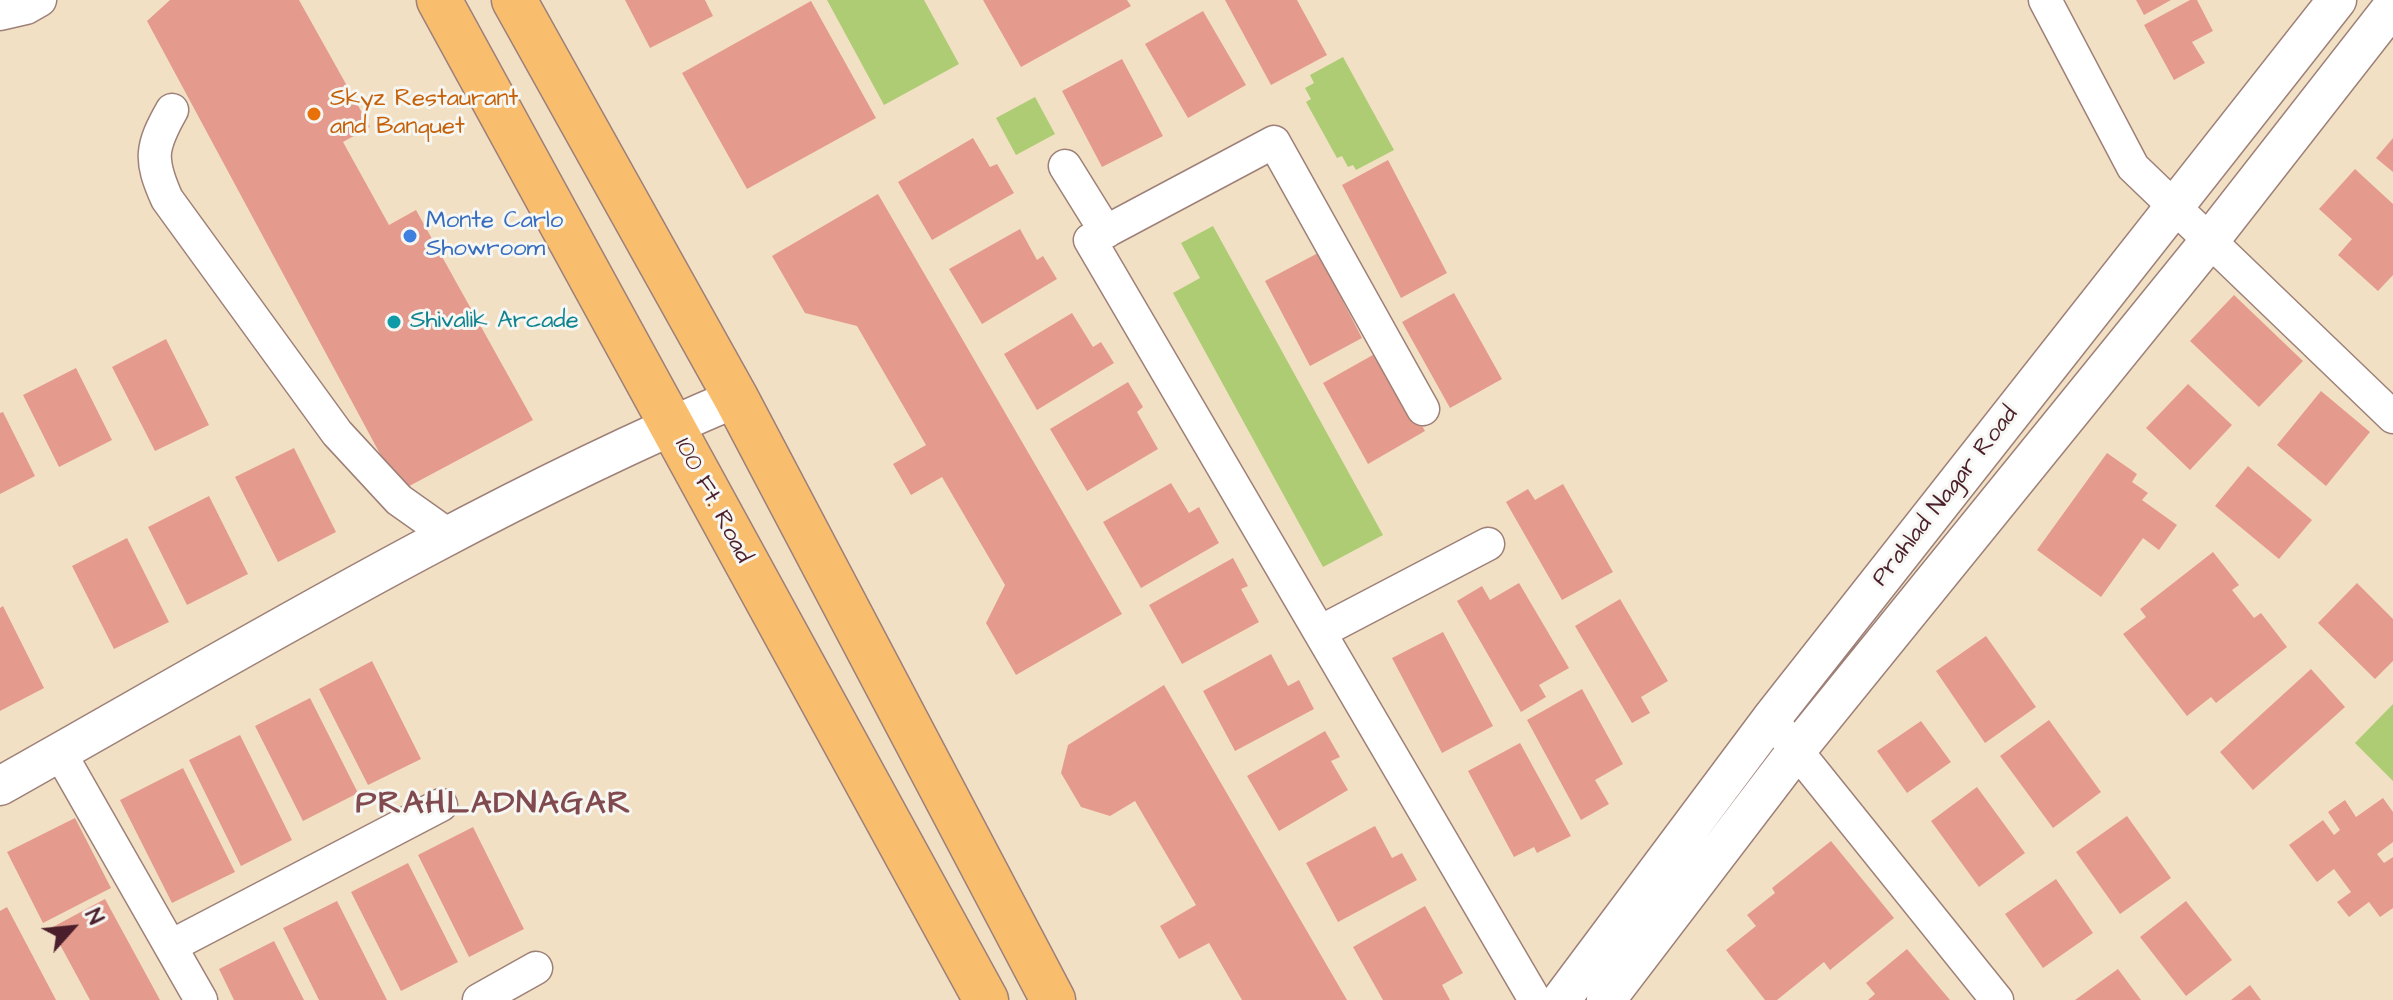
<!DOCTYPE html>
<style>
body{margin:0}
#map{position:relative;width:2393px;height:1000px;overflow:hidden;background:#f2e0c5;font-family:"Architects Daughter",sans-serif}
canvas{display:block}
.north{position:absolute;left:32px;top:888px;width:80px;height:80px;-webkit-text-stroke:6px #f6f6f2;paint-order:stroke;rotate:63deg;font-size:22px;font-weight:700;line-height:32px;text-align:center;color:#4a1f2b}
.north::after{content:'';display:block;margin:auto;width:28px;height:36px;background:#4a1f2b;clip-path:polygon(50% 0,100% 100%,50% 72%,0 100%)}
</style>
<div id="map">
<canvas width="2393" height="1000"></canvas>
<div class="north">N</div>
</div>
<script>
const ctx = document.querySelector('canvas').getContext('2d');
ctx.lineJoin = 'round';
function fillPath(path, color) {
  ctx.fillStyle = color;
  ctx.fill(path, 'evenodd');
}
function strokePath(path, color, width, dash) {
  ctx.strokeStyle = color;
  ctx.lineWidth = width;
  ctx.lineCap = dash ? 'butt' : 'round';
  ctx.setLineDash(dash || []);
  ctx.stroke(path);
}
function label(font, color, halo, rows, align = 'center') {
  ctx.font = font + ' "Architects Daughter",sans-serif';
  ctx.lineWidth = 6;
  ctx.setLineDash([]);
  ctx.textBaseline = 'middle';
  ctx.strokeStyle = halo;
  ctx.fillStyle = color;
  for (const [text, x, y, turn = 0] of rows) {
    ctx.save();
    ctx.translate(x, y);
    ctx.rotate((+turn || 0) * Math.PI / 180);
    ctx.textAlign = isNaN(turn) ? turn : align;
    if (halo) ctx.strokeText(text, 0, 0);
    ctx.fillText(text, 0, 0);
    ctx.restore();
  }
}
const green = new Path2D(`
 M827 0H924L959 64 884 105Z
 M1343 57 1394 150 1356 170 1353 165 1348 167 1342 156 1337 158 1306 102 1311 99 1305 88 1314 83 1310 75Z
 M1035 97 1055 134 1016 155 996 118Z
 M1213 226 1383 535 1323 567 1173 293 1200 278 1181 243Z
 M2393 704V781L2355 743Z`);
const building = new Path2D(`
 M170 0H299L370 127 343 142 389 225 416 210 533 420 400 491 147 21Z
 M625 0H705L713 16 650 48Z
 M983 0H1127L1131 6 1021 67Z
 M1225 0H1297L1327 55 1271 85Z
 M2136 0H2171L2144 15Z
 M2190 0H2197L2213 31 2192 42 2205 63 2174 80 2144 25Z
 M811 1 876 118 747 189 682 73Z
 M1203 11 1246 85 1188 118 1145 44Z
 M1122 59 1163 136 1102 167 1062 91Z
 M973 138 990 167 997 164 1014 193 932 240 898 182Z
 M2393 138V172L2376 158Z
 M1388 160 1447 273 1401 298 1342 185Z
 M2355 169 2393 204V275L2378 291 2338 255 2352 239 2319 209Z
 M878 194 1122 614 1016 675 986 623 1005 585 942 477 911 495 893 464 926 445 857 326 805 313 772 256Z
 M1020 229 1037 260 1043 256 1057 279 982 324 949 269Z
 M1318 253 1362 338 1310 366 1265 281Z
 M1454 293 1502 379 1450 408 1402 322Z
 M2234 295 2303 361 2259 407 2190 341Z
 M1072 313 1093 347 1101 342 1114 363 1037 410 1004 354Z
 M166 339 209 425 155 451 112 367Z
 M1380 351 1425 431 1368 464 1323 383Z
 M76 368 112 440 59 467 23 395Z
 M1128 382 1143 407 1137 412 1158 449 1087 491 1050 429Z
 M2188 384 2232 425 2190 470 2146 428Z
 M2321 391 2370 432 2326 486 2277 445Z
 M3 412 35 476 0 494V413Z
 M294 448 336 532 278 562 235 477Z
 M2107 453 2137 474 2132 482 2148 493 2142 500 2177 525 2159 550 2143 538 2101 597 2037 550Z
 M2248 466 2312 520 2279 559 2215 506Z
 M1171 483 1189 513 1199 507 1219 543 1141 588 1103 522Z
 M1563 484 1613 572 1562 600 1506 502 1528 489 1535 500Z
 M209 496 248 574 187 605 148 527Z
 M127 538 169 622 114 649 72 566Z
 M2213 552 2239 585 2232 590 2254 618 2261 613 2287 647 2216 703 2211 697 2187 716 2123 634 2146 617 2140 609Z
 M1233 558 1248 586 1241 589 1259 622 1182 664 1149 605Z
 M1519 583 1569 668 1539 685 1546 697 1521 712 1457 601 1482 586 1490 600Z
 M2357 583 2393 619V661L2375 679 2318 623Z
 M1620 599 1668 681 1641 697 1650 713 1632 723 1575 626Z
 M3 606 44 688 0 711V608Z
 M1443 632 1493 726 1442 753 1392 658Z
 M1986 636 2036 707 1985 743 1936 671Z
 M1271 654 1288 686 1299 680 1314 709 1235 751 1203 691Z
 M372 661 421 759 368 785 319 689Z
 M2311 669 2345 707 2253 790 2220 752Z
 M1164 685 1347 1000H1242L1209 943 1179 959 1160 926 1196 905 1135 801 1110 816 1081 807 1061 773 1068 745Z
 M1582 689 1623 764 1595 780 1609 804 1581 820 1527 720Z
 M310 698 358 793 303 821 255 726Z
 M2049 720 2101 792 2053 828 2000 756Z
 M1921 721 1951 762 1907 793 1877 751Z
 M1325 731 1340 757 1331 761 1348 790 1279 831 1247 776Z
 M240 735 292 840 241 866 189 760Z
 M1520 743 1571 836 1537 853 1534 847 1514 857 1468 771Z
 M183 768 235 872 172 903 120 800Z
 M1977 787 2025 853 1979 887 1931 821Z
 M2383 798 2393 812V842L2377 854 2384 863 2393 857V908L2380 917 2369 902 2349 917 2337 902 2351 892 2334 869 2317 882 2289 845 2323 820 2334 835 2340 830 2328 812 2345 800 2356 817Z
 M2127 816 2171 878 2120 914 2076 852Z
 M75 818 111 888 43 923 7 852Z
 M1375 826 1392 858 1402 853 1417 880 1338 922 1306 863Z
 M473 827 524 929 469 957 418 855Z
 M1831 841 1894 918 1830 970 1824 962 1777 1000H1765L1726 950 1756 926 1747 915 1775 893 1772 888Z
 M408 863 458 962 401 991 351 892Z
 M2056 879 2093 933 2043 968 2005 914Z
 M105 899 160 1000H90L51 928Z
 M337 901 387 1000H319L283 928Z
 M2186 901 2232 960 2186 996 2140 937Z
 M1425 906 1463 973 1442 985 1450 1000H1383L1353 947Z
 M7 907 56 1000H0V911Z
 M274 941 304 1000H234L219 969Z
 M1907 949 1950 1000H1868L1875 994 1866 983Z
 M2118 969 2141 1000H2075Z
 M2250 985 2261 1000H2231Z`);
const minor = new Path2D(`
 M2045 0 2133 167 2393 417
 M0 14 26 8 40 0
 M172 110C151 147 149 159 167 199L337 433 399 500 447 534
 M1065 166 1106 232
 M1423 409 1274 142 1090 240 1535 1000
 M1320 632 1488 544
 M1771 719 1997 1000
 M60 753 201 1000
 M171 946 441 805
 M479 1000 536 968`);
const tertiary = new Path2D(`
 M0 786C242 650 480 506 736 398
 M1561 1000 1771 719 2337 0
 M1606 1000 1796 751 2211 239 2393 6`);
const primary = new Path2D(`
 M439 0 986 1000
 M514 0 736 398 1053 1000`);
const markers = [
 [314,114,8,"#e8710a"],
 [410,236,8,"#3f7fe0"],
 [394,322,8,"#0f9aa8"]
];
const foodNames = [
 ["Skyz Restaurant",330,100],
 ["and Banquet",330,128]
];
const shopNames = [
 ["Monte Carlo",426,222],
 ["Showroom",426,250]
];
const cultureNames = [
 ["Shivalik Arcade",410,322]
];
const streetNames = [
 ["Prahlad Nagar Road",1946,497,-52],
 ["100 Ft. Road",712,501,62]
];
const districtNames = [
 ["PRAHLADNAGAR",494,805]
];
fillPath(green, '#adcc73');
fillPath(building, '#e49b8e');
strokePath(minor, '#9e8078', 35);
strokePath(tertiary, '#9e8078', 41);
strokePath(primary, '#9e8078', 47);
strokePath(minor, '#fff', 32);
strokePath(tertiary, '#fff', 38);
strokePath(primary, '#f9be6d', 44);
for (const [x, y, r, color] of markers) {
  const dot = new Path2D();
  dot.arc(x, y, r, 0, 2 * Math.PI);
  ctx.fillStyle = color;
  ctx.fill(dot);
  strokePath(dot, '#f6f6f2', 3);
}
label('24px', '#c56008', '#f6f6f2', foodNames, 'left');
label('24px', '#366cbe', '#f6f6f2', shopNames, 'left');
label('24px', '#0d838f', '#f6f6f2', cultureNames, 'left');
label('24px', '#4a1f2b', '#f6f6f2', streetNames);
ctx.letterSpacing = '2px';
label('bold 32px', '#804a4e', '#f6f6f2', districtNames);
ctx.letterSpacing = '0px';
</script>
